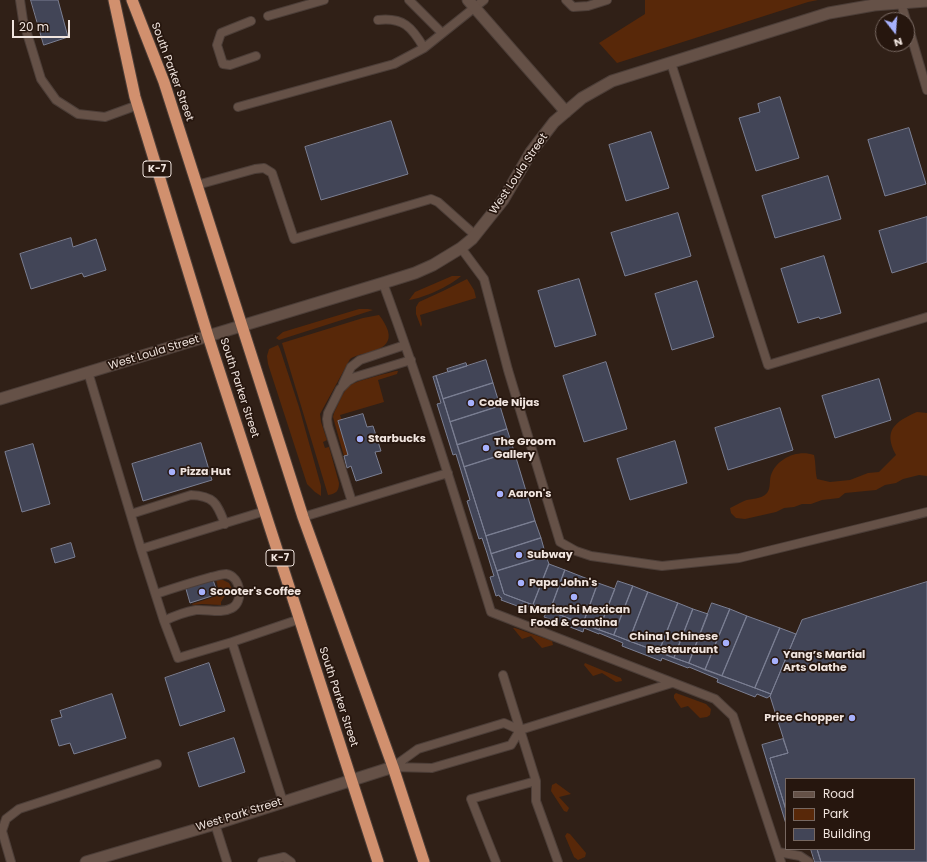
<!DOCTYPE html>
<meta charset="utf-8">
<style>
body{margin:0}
#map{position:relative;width:927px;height:862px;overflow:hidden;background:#302017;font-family:Poppins,sans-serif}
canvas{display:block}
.legend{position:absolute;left:785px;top:778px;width:130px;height:72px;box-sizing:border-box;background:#26160e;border:1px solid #776861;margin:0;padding:5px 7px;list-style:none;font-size:12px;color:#f0e4de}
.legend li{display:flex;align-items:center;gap:8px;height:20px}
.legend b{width:20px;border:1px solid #776861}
.north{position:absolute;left:875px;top:12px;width:40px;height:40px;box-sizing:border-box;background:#26160e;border:1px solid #776861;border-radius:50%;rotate:163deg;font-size:11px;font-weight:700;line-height:16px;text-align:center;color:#f0e4de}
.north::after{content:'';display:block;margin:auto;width:14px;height:18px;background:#a7b1fc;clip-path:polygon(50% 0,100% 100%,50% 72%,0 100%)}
.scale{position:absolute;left:12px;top:20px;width:58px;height:18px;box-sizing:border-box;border:2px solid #f0e4de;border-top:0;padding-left:5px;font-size:12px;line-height:14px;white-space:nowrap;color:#f0e4de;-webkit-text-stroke:3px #26160e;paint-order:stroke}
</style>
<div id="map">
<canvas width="927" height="862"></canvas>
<ul class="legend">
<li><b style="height:5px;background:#655147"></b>Road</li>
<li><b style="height:11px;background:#582809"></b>Park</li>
<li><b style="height:11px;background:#424557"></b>Building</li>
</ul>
<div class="north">N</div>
<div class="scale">20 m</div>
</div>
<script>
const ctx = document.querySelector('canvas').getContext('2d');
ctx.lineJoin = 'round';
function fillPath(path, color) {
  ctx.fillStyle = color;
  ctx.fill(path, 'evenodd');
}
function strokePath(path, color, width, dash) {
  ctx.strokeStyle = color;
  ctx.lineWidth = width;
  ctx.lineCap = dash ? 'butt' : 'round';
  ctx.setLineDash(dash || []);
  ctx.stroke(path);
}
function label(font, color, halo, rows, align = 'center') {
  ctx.font = font + ' Poppins,sans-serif';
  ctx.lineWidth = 3.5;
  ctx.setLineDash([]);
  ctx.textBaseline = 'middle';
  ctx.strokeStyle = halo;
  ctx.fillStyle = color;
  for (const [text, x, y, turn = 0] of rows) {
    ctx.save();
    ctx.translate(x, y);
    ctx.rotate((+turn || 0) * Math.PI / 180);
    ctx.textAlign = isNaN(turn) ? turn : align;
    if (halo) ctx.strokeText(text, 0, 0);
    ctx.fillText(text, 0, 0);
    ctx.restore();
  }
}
const green = new Path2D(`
 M645 0H818L808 2 617 63 599 43 645 14Z
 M452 276H461C450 286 424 298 409 300L415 292Z
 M467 279 474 290 476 298 420 315 422 324 421 327 416 314V307L419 302 443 291Z
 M359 309H368L373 310 279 340 276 338 283 332Z
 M379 315C383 320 386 325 388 331 394 353 361 351 350 359L320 414 321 422 327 440 323 442 325 448 329 447 339 483C339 491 336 494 328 495L282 343 363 318Z
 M278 345 280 349 299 407 321 486V496L315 492 307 484 268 364 267 356 269 349Z
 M396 371H398L397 374 378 380 384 402 340 415 342 420 338 422 348 455 344 456 333 417 334 413C338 405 342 393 349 386 357 380 386 374 396 371Z
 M917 412 927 413V476L919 475 903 479 896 483 885 485 876 490 845 493 839 498 822 500 811 504H802L794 507 784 508 776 512 745 519 736 518 731 513 730 508C735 506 739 503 744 501 751 498 761 500 767 493 771 488 769 481 771 475 777 458 798 449 814 455 816 464 815 470 817 479L830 482 850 480 868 473 879 472 896 455C883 431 894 422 917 412Z
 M221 579 229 583 232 589 228 591 221 602V605L202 604 193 605 192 604 220 595 216 580Z
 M513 628H515L552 641 553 645 542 648 531 636 522 639Z
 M585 663 621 678 622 681 616 682 602 673 593 676 584 665Z
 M676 693 706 704 711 709 710 715 707 717 700 718 688 706 681 708 674 698V695Z
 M556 783 571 794 559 797 569 808 567 812 564 811 551 791 552 785Z
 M567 833 570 834 586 853 585 857 578 860 574 857 565 836Z`);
const building = new Path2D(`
 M31 0H58L68 37 44 45Z
 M780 97 799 158 756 171 739 118 760 112 758 104Z
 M391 121 408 174 321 200 305 147Z
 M909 128 926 184 885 196 868 140Z
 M651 132 669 188 626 201 609 145Z
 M828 176 841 219 775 238 762 196Z
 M678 213 691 256 625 276 611 233Z
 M927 217V262L892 273 879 231Z
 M71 238 73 247 96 239 106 270 84 277 82 273 31 289 20 254Z
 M824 256 841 313 820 319 819 317 798 323 781 269Z
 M579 279 596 335 555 347 538 291Z
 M697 281 714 337 672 350 655 294Z
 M486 360 493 383 443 399 436 376Z
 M606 362 627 429 584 442 563 376Z
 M466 363 467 366 448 372 447 369Z
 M436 376 504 594 771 694 770 696 767 698 757 694 755 697 717 682 718 679 689 667 688 668 662 658 661 661 622 646 623 643 599 633V634L584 628 583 632 544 617 546 613 521 604 520 607 501 600 502 598 500 597 499 595 496 596 490 577 494 576 493 573 487 553 482 538 479 539 467 501 470 500 456 454 453 455 437 404 441 403 433 377Z
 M879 379 891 420 835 438 822 396Z
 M493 383 500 406 450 422 443 399Z
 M500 406 507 429 457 445 450 422Z
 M780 408 793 450 728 470 715 428Z
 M363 414 367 427 373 426 381 451 375 452 382 473 356 481 351 466 347 468 344 456 348 455 338 421Z
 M507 429 514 451 464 467 457 445Z
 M675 441 687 483 630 500 617 459Z
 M201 443 212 480 143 501 132 464Z
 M33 444 50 504 22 512 5 452Z
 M514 451 535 521 486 536 464 467Z
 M535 521 541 538 491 554 486 536Z
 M541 538 546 556 497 571 491 554Z
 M71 543 75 557 55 563 51 549Z
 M546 556 549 564 533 605 504 594 497 571Z
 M549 564 565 570 550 611 533 605Z
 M565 570 598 583 583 624 550 611Z
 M213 580 218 594 190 603 186 589Z
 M618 581 633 586 614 635 599 630Z
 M927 582V862H821L817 849H914V779H786V810L770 758 788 753 770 696 802 620Z
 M598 583 615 589 599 630 583 624Z
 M633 586 648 592 629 641 614 635Z
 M648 592 678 603 659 652 629 641Z
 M678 603 693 609 674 658 659 652Z
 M712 603 730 609 705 670 689 663Z
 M693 609 708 614 689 663 674 658Z
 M730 609 747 616 722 676 705 670Z
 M747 616 780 628 755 688 722 676Z
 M780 628 796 634 771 694 755 688Z
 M209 663 225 711 180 726 165 678Z
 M112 694 126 738 74 754 70 743 59 746 51 720 62 717 60 711Z
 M234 738 245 772 199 787 188 753Z
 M783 739 788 753 770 758 786 810V824L762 745Z
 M811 849H817L821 862H815Z`);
const service = new Path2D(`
 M20 0 23 20 41 79 56 100 78 114 105 117 138 105
 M409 0 442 33
 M566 0 573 7 588 6 607 0
 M901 3 906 20
 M268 16 324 0
 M378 20C403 17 412 27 424 48
 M251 21 221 33 217 45 223 64 230 65 256 56
 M907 22 927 90
 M671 63 768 365 927 317
 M238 107 394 64 424 48 484 0
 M197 185 255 169 264 168 272 173 294 239 431 199 438 202 475 235
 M461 248 484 279 508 370 560 542 576 551 591 556 662 566 739 558 927 512
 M383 283C423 392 457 502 491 612L715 699 733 716 781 862
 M88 372 141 549 265 511
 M343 384 351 367 360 360 405 345
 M352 502 328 426 327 419 328 413 340 389 348 381 355 377 411 360
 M131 514 191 495C215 496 217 504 225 524
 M303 517 448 473
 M141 549 164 621 178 658 232 642
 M156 594C174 588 193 582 211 577 216 576 222 574 226 574 241 576 244 602 232 608 221 614 208 609 196 610 185 612 174 616 164 621
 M503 675 536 781V801L558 862
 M393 767 418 749 504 723 520 730 672 683
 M393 767 432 768 511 745 520 730
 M283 802 232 642 300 619
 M215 824 227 862
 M778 852 800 856 809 862
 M11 862 2 831 6 819 19 809 157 764
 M262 862 284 857 291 862
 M496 862 471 799 536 781`);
const minor = new Path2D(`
 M468 0 566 112
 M0 399 383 283 415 273 433 265 461 248 472 239 503 200 531 152 554 122 582 98 612 81 829 13 874 5 927 1
 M86 862 215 824 393 767`);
const trunk = new Path2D(`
 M114 0 135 97 208 336 378 862
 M132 0 164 82 303 517 393 767 424 862`);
const markers = [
 [471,403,4,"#a7b1fc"],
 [360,439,4,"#a7b1fc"],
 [486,448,4,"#a7b1fc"],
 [172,472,4,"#a7b1fc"],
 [500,494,4,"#a7b1fc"],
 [519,555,4,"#a7b1fc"],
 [521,583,4,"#a7b1fc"],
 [202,592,4,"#a7b1fc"],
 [574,597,4,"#a7b1fc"],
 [726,643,4,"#a7b1fc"],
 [775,661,4,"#a7b1fc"],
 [852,718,4,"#a7b1fc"]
];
const shields = [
 [157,169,28],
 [280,558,28]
];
const shieldNames = [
 ["K-7",157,169],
 ["K-7",280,558]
];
const streetNames = [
 ["South Parker Street",172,72,70],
 ["West Loula Street",519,174,-56],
 ["West Loula Street",154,353,-17],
 ["South Parker Street",239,388,72],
 ["South Parker Street",338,697,72],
 ["West Park Street",239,815,-17]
];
const poiNames = [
 ["Code Nijas",479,403],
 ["Starbucks",368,439],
 ["The Groom",494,442],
 ["Gallery",494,455],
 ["Pizza Hut",180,472],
 ["Aaron's",508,494],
 ["Subway",527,555],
 ["Papa John's",529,583],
 ["Scooter's Coffee",210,592],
 ["El Mariachi Mexican",574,610,"center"],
 ["Food & Cantina",574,623,"center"],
 ["China 1 Chinese",718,637,"right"],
 ["Restauraunt",718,650,"right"],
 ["Yang’s Martial",783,655],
 ["Arts Olathe",783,668],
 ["Price Chopper",844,718,"right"]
];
fillPath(green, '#582809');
fillPath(building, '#424557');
strokePath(building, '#7b7f93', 1);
strokePath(service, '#4c3e38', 10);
strokePath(minor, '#4c3e38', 13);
strokePath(trunk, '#4c3e38', 13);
strokePath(service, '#655147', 8);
strokePath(minor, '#655147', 11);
strokePath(trunk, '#d1906e', 11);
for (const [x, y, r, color] of markers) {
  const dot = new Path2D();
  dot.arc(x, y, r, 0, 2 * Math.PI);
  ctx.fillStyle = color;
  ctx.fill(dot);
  strokePath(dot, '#26160e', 1.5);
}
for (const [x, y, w] of shields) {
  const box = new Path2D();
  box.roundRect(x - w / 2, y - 8, w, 16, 3);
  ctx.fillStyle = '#26160e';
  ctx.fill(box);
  strokePath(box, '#f0e4de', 1);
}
label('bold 10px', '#f0e4de', null, shieldNames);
label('11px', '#f0e4de', '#26160e', streetNames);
label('bold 11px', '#f0e4de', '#26160e', poiNames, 'left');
</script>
